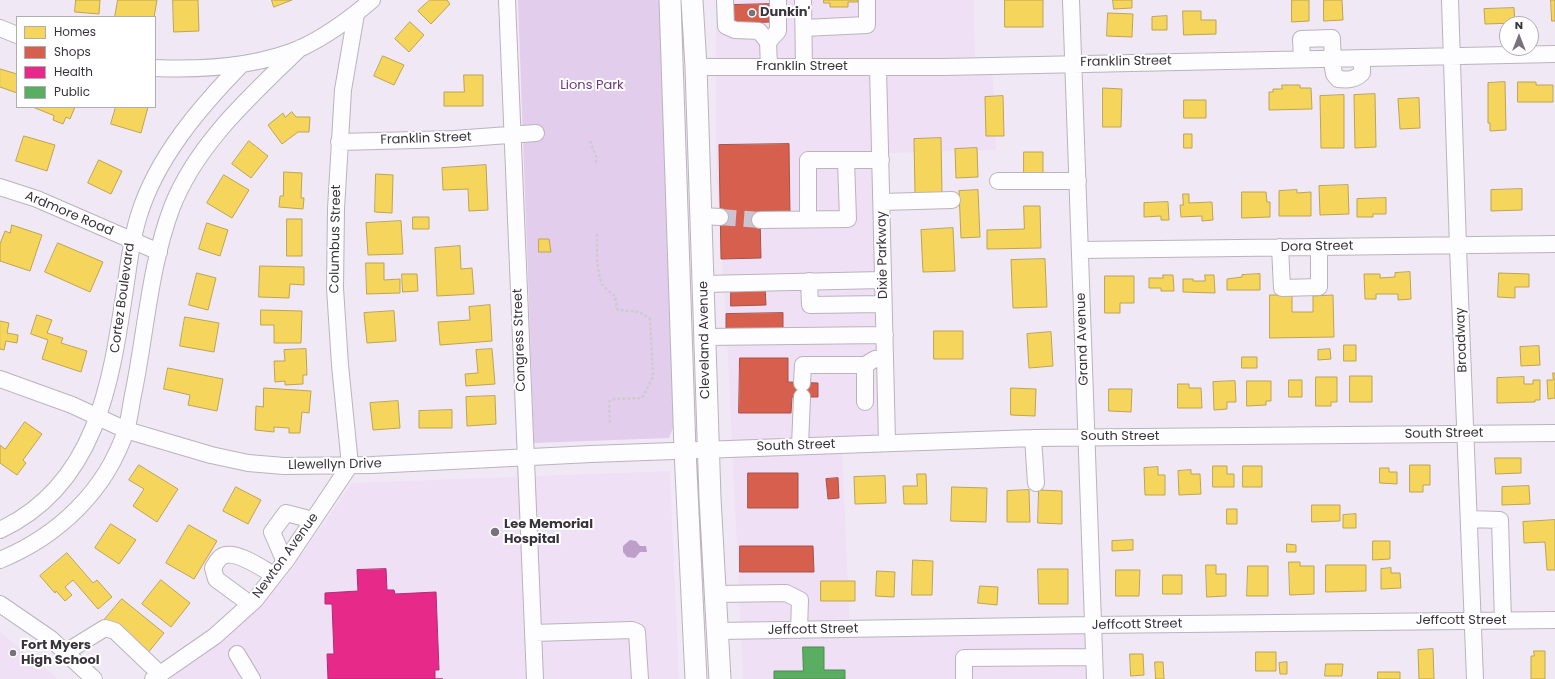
<!DOCTYPE html>
<style>
body{margin:0}
#map{position:relative;width:1555px;height:679px;overflow:hidden;background:#f1e8f5;font-family:Poppins,sans-serif}
canvas{display:block}
.legend{position:absolute;left:16px;top:16px;width:140px;height:92px;box-sizing:border-box;background:#fff;border:1px solid #b0adb1;margin:0;padding:5px 7px;list-style:none;font-size:12px;color:#39333c}
.legend li{display:flex;align-items:center;gap:8px;height:20px}
.legend b{width:20px;border:1px solid #b0adb1}
.north{position:absolute;left:1499px;top:16px;width:40px;height:40px;box-sizing:border-box;background:#fff;border:1px solid #b0adb1;border-radius:50%;rotate:0deg;font-size:11px;font-weight:700;line-height:16px;text-align:center;color:#39333c}
.north::after{content:'';display:block;margin:auto;width:14px;height:18px;background:#79727d;clip-path:polygon(50% 0,100% 100%,50% 72%,0 100%)}
</style>
<div id="map">
<canvas width="1555" height="679"></canvas>
<ul class="legend">
<li><b style="height:11px;background:#f6d55c"></b>Homes</li>
<li><b style="height:11px;background:#d6604d"></b>Shops</li>
<li><b style="height:11px;background:#e7298a"></b>Health</li>
<li><b style="height:11px;background:#5aae61"></b>Public</li>
</ul>
<div class="north">N</div>
</div>
<script>
const ctx = document.querySelector('canvas').getContext('2d');
ctx.lineJoin = 'round';
function fillPath(path, color) {
  ctx.fillStyle = color;
  ctx.fill(path, 'evenodd');
}
function strokePath(path, color, width, dash) {
  ctx.strokeStyle = color;
  ctx.lineWidth = width;
  ctx.lineCap = dash ? 'butt' : 'round';
  ctx.setLineDash(dash || []);
  ctx.stroke(path);
}
function label(font, color, halo, rows, align = 'center') {
  ctx.font = font + ' Poppins,sans-serif';
  ctx.lineWidth = 4;
  ctx.setLineDash([]);
  ctx.textBaseline = 'middle';
  ctx.strokeStyle = halo;
  ctx.fillStyle = color;
  for (const [text, x, y, turn = 0] of rows) {
    ctx.save();
    ctx.translate(x, y);
    ctx.rotate((+turn || 0) * Math.PI / 180);
    ctx.textAlign = isNaN(turn) ? turn : align;
    if (halo) ctx.strokeText(text, 0, 0);
    ctx.fillText(text, 0, 0);
    ctx.restore();
  }
}
const built = new Path2D(`
 M716 0H974L975 57 992 63 996 150 888 153 889 447H842L850 633 1087 634 1088 679H743L727 337 716 170Z
 M670 471 679 679H163L283 581 352 483Z
 M0 632 51 673 57 679H0Z`);
const green = new Path2D(`
 M518 0H660L675 423 669 438 534 443Z`);
const water = new Path2D(`
 M630 540 636 541 640 546H646L647 552H640L635 558 627 557 623 552V546Z`);
const homes = new Path2D(`
 M76 0H100L99 14 75 12Z
 M118 0H157L154 17H115Z
 M173 0H198L199 31 174 32Z
 M272 0H292L274 7Z
 M430 0H447L450 4 431 24 418 11Z
 M824 0H858V2H848V7H830V3H824Z
 M1005 0H1043V27H1005Z
 M1113 0H1132V8L1114 9Z
 M1292 0H1309V21L1292 22Z
 M1324 0H1342L1343 20 1324 21Z
 M1551 0H1555V21H1552Z
 M1514 8 1515 23 1485 24 1484 9Z
 M1183 11H1201V20H1216V34L1184 35Z
 M1108 13 1133 14 1132 37 1107 36Z
 M1167 16V30H1152V17Z
 M410 22 424 35 409 52 395 39Z
 M383 56 404 65 394 85 374 76Z
 M0 69 17 74V93L0 87Z
 M464 75H483V106H444V92H464Z
 M1505 82 1506 130 1490 131V123H1488V83Z
 M1518 82H1536V85H1553V102H1518Z
 M1282 85H1300V88H1311L1312 109 1269 110V92H1273V89H1282Z
 M1103 88 1122 89 1121 127H1103Z
 M1375 94 1376 147 1355 148 1354 95Z
 M1344 95V148H1321L1320 96Z
 M1003 96 1004 136H986L985 97Z
 M1419 98 1420 128 1400 129 1398 99Z
 M1184 100H1206V118H1184Z
 M33 107H75L70 119 66 117 63 124 53 120 54 116Z
 M116 107H148L141 133 111 124Z
 M292 112 296 117H310L309 132H298L282 144 268 125 283 113 285 117Z
 M1184 134H1192V148H1184Z
 M24 136 55 145 47 171 16 161Z
 M941 138 942 193H915L914 139Z
 M249 141 268 156 251 178 232 164Z
 M977 148 978 177 956 178 955 149Z
 M1024 152H1043V176H1024Z
 M99 160 122 171 111 194 88 183Z
 M486 165 488 210 469 211 468 189 443 190 442 168Z
 M284 172 302 173 301 198H304L303 209 279 207 280 196H283Z
 M376 174 393 175 392 213 375 212Z
 M224 175 249 190 232 218 207 203Z
 M1348 185 1349 214 1320 215 1319 186Z
 M1522 189V210L1491 211V190Z
 M978 190 980 237 961 238 959 191Z
 M1297 190V193L1311 192V216H1279V191Z
 M1242 192H1266L1267 202H1270V217L1242 218Z
 M1183 194H1189V203L1212 202 1213 220 1202 221V216L1181 217 1180 205H1183Z
 M1386 198V214H1373V217H1357V199Z
 M1168 202 1169 220H1161V216L1144 217V203Z
 M1024 206H1040L1041 248 987 249V230L1024 229Z
 M413 217H429V229H413Z
 M287 219H302V256H287Z
 M401 221 403 254 368 255 366 223Z
 M207 223 228 230 220 256 199 249Z
 M12 225 42 235 30 271 0 261V244L5 231 10 233Z
 M953 228 955 271 923 272 921 230Z
 M539 239H549L551 252H539Z
 M58 243 103 262 90 292 45 272Z
 M460 246 461 269 472 268 474 294 437 296 435 248Z
 M1045 259 1047 307 1013 308 1011 260Z
 M366 263H384V280L400 279V293L367 294Z
 M260 266 304 267V285L290 284 289 298 259 297Z
 M1410 272 1411 299 1398 300V294H1376V299H1365L1364 274H1380V278L1395 277V273Z
 M197 273 216 278 208 310 189 305Z
 M1499 273 1529 274V287H1515V298L1498 297Z
 M402 274H417L418 291 403 292Z
 M1260 274V290H1227V279L1242 277V275Z
 M1163 275H1173L1174 291H1161V288H1149V278H1163Z
 M1205 275H1214L1215 293 1183 292V279H1193V281H1205Z
 M1105 276H1134V303H1120V313H1105Z
 M1270 295H1292V312H1313V296L1333 295 1334 337 1270 338Z
 M490 305 492 341 440 345 438 322 470 320 469 307Z
 M261 310 302 311 301 343H274V325H261Z
 M394 311 396 341 367 343 364 313Z
 M37 315 52 320 47 333 63 338 61 343 87 351 81 372 42 359 48 340 31 334Z
 M185 317 219 323 214 352 180 346Z
 M0 321 9 323 7 333 18 335 17 343 6 341 4 350 0 349Z
 M934 331H963V359H934Z
 M1051 332 1053 366 1029 368 1027 334Z
 M1344 345H1356V361H1344Z
 M1539 346 1540 365 1521 366 1520 347Z
 M306 349 307 375H303V384L285 385V381L275 382 274 361H285L284 350Z
 M492 349 495 384 466 386 465 374 478 373 476 350Z
 M1330 349 1331 359 1318 360V350Z
 M1242 357H1257V368H1242Z
 M168 368 223 379 217 411 188 405 190 395 164 389Z
 M1553 373H1555V398L1548 399 1547 380H1553Z
 M1350 376H1372V402H1350Z
 M1316 377H1337V402H1331V406H1316Z
 M1524 377V384H1533V380H1540V400H1535V402L1497 403V378Z
 M1289 380H1302V397H1289Z
 M1235 381 1236 402H1227V409L1214 410 1213 382Z
 M1247 381H1271V401H1266V405L1247 406Z
 M1178 384H1189V388H1201L1202 408H1178Z
 M264 388 311 391 309 413 302 412 300 433H289V428L274 427V432L255 430 256 406 263 407Z
 M1011 388 1036 389 1035 416 1011 415Z
 M1109 389H1132L1131 412 1109 411Z
 M495 396 496 424 467 426 466 397Z
 M398 401 400 428 373 430 370 403Z
 M452 410V428H419V411Z
 M25 422 42 434 23 460 26 463 17 475 0 463V445L5 449Z
 M1495 458H1521V473L1496 474Z
 M139 465 178 489 157 522 133 506 144 489 129 480Z
 M1410 465H1430V485H1423V492H1410Z
 M1213 466H1227V474H1234V487H1213Z
 M1243 466H1262V487H1243Z
 M1158 467V475H1165V495H1145L1144 468Z
 M1380 468H1389V472H1397V484L1380 483Z
 M1191 470V474H1200L1201 494 1179 495 1178 471Z
 M917 474H926L927 504H904L903 486H917Z
 M885 476 886 503 855 504 854 477Z
 M1529 486 1530 504 1502 505V487Z
 M236 487 261 500 248 524 223 511Z
 M952 487 987 488 986 522 951 521Z
 M1029 490 1030 522H1007V491Z
 M1039 490 1062 491V524L1038 523Z
 M1312 505H1340V521L1312 522Z
 M1227 509H1237V524H1227Z
 M1356 514V528H1343V515Z
 M1555 520V570H1547L1545 542 1524 543 1523 522Z
 M111 524 136 540 119 564 95 548Z
 M189 525 217 541 194 579 166 563Z
 M1133 540V550L1112 551V541Z
 M1373 541H1390V559L1373 560Z
 M1287 544 1296 545V552H1287Z
 M67 553 93 583 97 580 112 597 98 609 73 580 65 587 72 595 65 601 56 591 55 593 40 576Z
 M913 560 933 561 932 595H912Z
 M1289 562H1300V566H1314V594L1290 595Z
 M1206 565H1216V574H1226V596L1207 597Z
 M1326 565H1366V591L1326 592Z
 M1248 566H1268V596H1247Z
 M1391 568V573H1400L1401 588 1381 589V569Z
 M1038 569H1068V604H1039Z
 M1116 570H1140L1139 596H1116Z
 M877 571 895 572 894 597 876 596Z
 M1163 575H1182V594H1163Z
 M161 580 190 603 171 627 142 604Z
 M821 581H855V601H821Z
 M980 586 998 587 997 605 978 603Z
 M122 599 164 633 147 654 105 619Z
 M1433 649 1434 679H1419L1418 650Z
 M1534 651H1545V679H1531V656H1534Z
 M1256 652H1276V671H1256Z
 M1130 654H1143L1144 675 1131 676Z
 M1155 662H1163L1164 679H1156Z
 M1287 662V674H1280L1279 663Z
 M1326 664H1343L1342 676H1325Z
 M1378 672H1400V679H1378Z`);
const shops = new Path2D(`
 M771 4 772 22 733 23V5Z
 M789 144 790 216 760 217 761 258 721 259 719 145Z
 M731 285H765L766 305 731 306Z
 M783 313V329L726 331V314Z
 M740 358H788V382L818 383V397H792L791 413H739Z
 M748 473H798V508H748Z
 M838 478 839 498 828 499 826 479Z
 M740 546H813L814 572H740Z`);
const health = new Path2D(`
 M386 569 387 590H394L395 594 436 592 439 670H435V679H443H328L327 654H334L332 604H325V593L358 591 357 570Z`);
const public = new Path2D(`
 M803 647H824V670H845V679H774V671H803Z`);
const minorTunnel = new Path2D(`
 M720 217 760 220`);
const path = new Path2D(`
 M590 141 596 156V165
 M597 234C597 245 596 276 603 285 606 289 611 293 615 296L617 309C633 314 633 306 650 319L653 377 642 398 614 399 609 402 610 423`);
const minor = new Path2D(`
 M507 0 535 679
 M725 0 726 26 735 30 759 31 768 42 769 67
 M803 0 804 67
 M1071 0 1095 679
 M1450 0 1458 247 1475 679
 M0 28 17 35
 M804 28 867 25V0
 M768 42 778 31V0
 M1302 59 1301 39 1332 38 1333 68 1334 74 1338 79C1348 80 1355 80 1362 73V58
 M696 67H944L1555 54
 M878 67 887 442
 M155 68C203 70 256 67 301 48 327 36 351 18 372 0
 M339 142 454 139 536 133
 M998 181H1078
 M0 187 37 199 159 252
 M882 202 952 200
 M702 216 720 217
 M808 219V160H881
 M760 220 848 219 846 160
 M1280 247 1282 288 1319 287V247
 M1080 250 1555 244
 M809 281 810 305 883 304
 M704 284 882 280
 M705 337 885 335
 M865 365V402
 M0 379 72 405 126 430 211 455 248 463 284 466 372 465 591 454 1033 438 1555 433
 M802 383 803 365H865L875 359H885
 M1033 438 1036 483
 M800 446 802 397
 M1469 519 1500 520 1503 621
 M0 530C96 485 111 384 125 289 129 264 131 240 139 215 157 157 200 107 242 64
 M0 560C58 536 106 491 126 430 130 417 131 403 134 390 146 330 150 265 172 207 197 143 252 95 300 48
 M285 562 272 532 286 513 313 520
 M717 594 786 593 800 600 799 630
 M0 604 51 639 94 679
 M250 604 216 579 213 568C216 563 219 556 226 555 239 552 263 569 274 575
 M718 631 1093 625 1555 620
 M533 633 632 630 637 632 640 679
 M66 652 105 628 115 631 160 674
 M237 654 252 679
 M153 679 215 636 255 600 287 559 350 465 340 365 335 288 336 209 343 90 356 14
 M964 679V658L1094 657`);
const major = new Path2D(`
 M670 0 685 450 696 679
 M692 0 696 67 710 498 720 679`);
const markers = [
 [752,13,4,"#79727d"],
 [495,532,5,"#79727d"],
 [13,653,4,"#79727d"]
];
const poiNames = [
 ["Dunkin'",760,13],
 ["Lee Memorial",504,525],
 ["Hospital",504,540],
 ["Fort Myers",21,646],
 ["High School",21,661]
];
const streetNames = [
 ["Franklin Street",1126,62,-1],
 ["Franklin Street",802,67],
 ["Franklin Street",426,139,-2],
 ["Ardmore Road",69,214,23],
 ["Columbus Street",336,239,-89],
 ["Dora Street",1317,247,-1],
 ["Dixie Parkway",883,255,-91],
 ["Cortez Boulevard",123,298,-82],
 ["Grand Avenue",1083,339,-92],
 ["Congress Street",520,340,-92],
 ["Cleveland Avenue",705,340,-91],
 ["Broadway",1462,340,-92],
 ["South Street",1444,434,-1],
 ["South Street",1120,437],
 ["South Street",796,446,-2],
 ["Llewellyn Drive",335,465,-1],
 ["Newton Avenue",286,556,-54],
 ["Jeffcott Street",1461,621],
 ["Jeffcott Street",1137,625,-1],
 ["Jeffcott Street",813,630,-1]
];
const parkNames = [
 ["Lions Park",592,86]
];
fillPath(built, '#efe0f6');
fillPath(green, '#e3cdec');
fillPath(water, '#be9fca');
fillPath(homes, '#f6d55c');
strokePath(homes, '#bda452', 1);
fillPath(shops, '#d6604d');
strokePath(shops, '#a75248', 1);
fillPath(health, '#e7298a');
strokePath(health, '#b32c73', 1);
fillPath(public, '#5aae61');
strokePath(public, '#508956', 1);
strokePath(minorTunnel, '#ccc4d0', 16, [16, 8]);
strokePath(minor, '#bab3bd', 18);
strokePath(major, '#bab3bd', 23);
strokePath(path, '#cecbd0', 2.5, [3, 2]);
strokePath(minor, '#fdfcfe', 16);
strokePath(major, '#fdfcfe', 21);
for (const [x, y, r, color] of markers) {
  const dot = new Path2D();
  dot.arc(x, y, r, 0, 2 * Math.PI);
  ctx.fillStyle = color;
  ctx.fill(dot);
  strokePath(dot, '#fff', 1.5);
}
label('bold 13px', '#39333c', '#fff', poiNames, 'left');
label('13px', '#39333c', '#fff', streetNames);
label('13px', '#6b387f', '#fff', parkNames);
</script>
